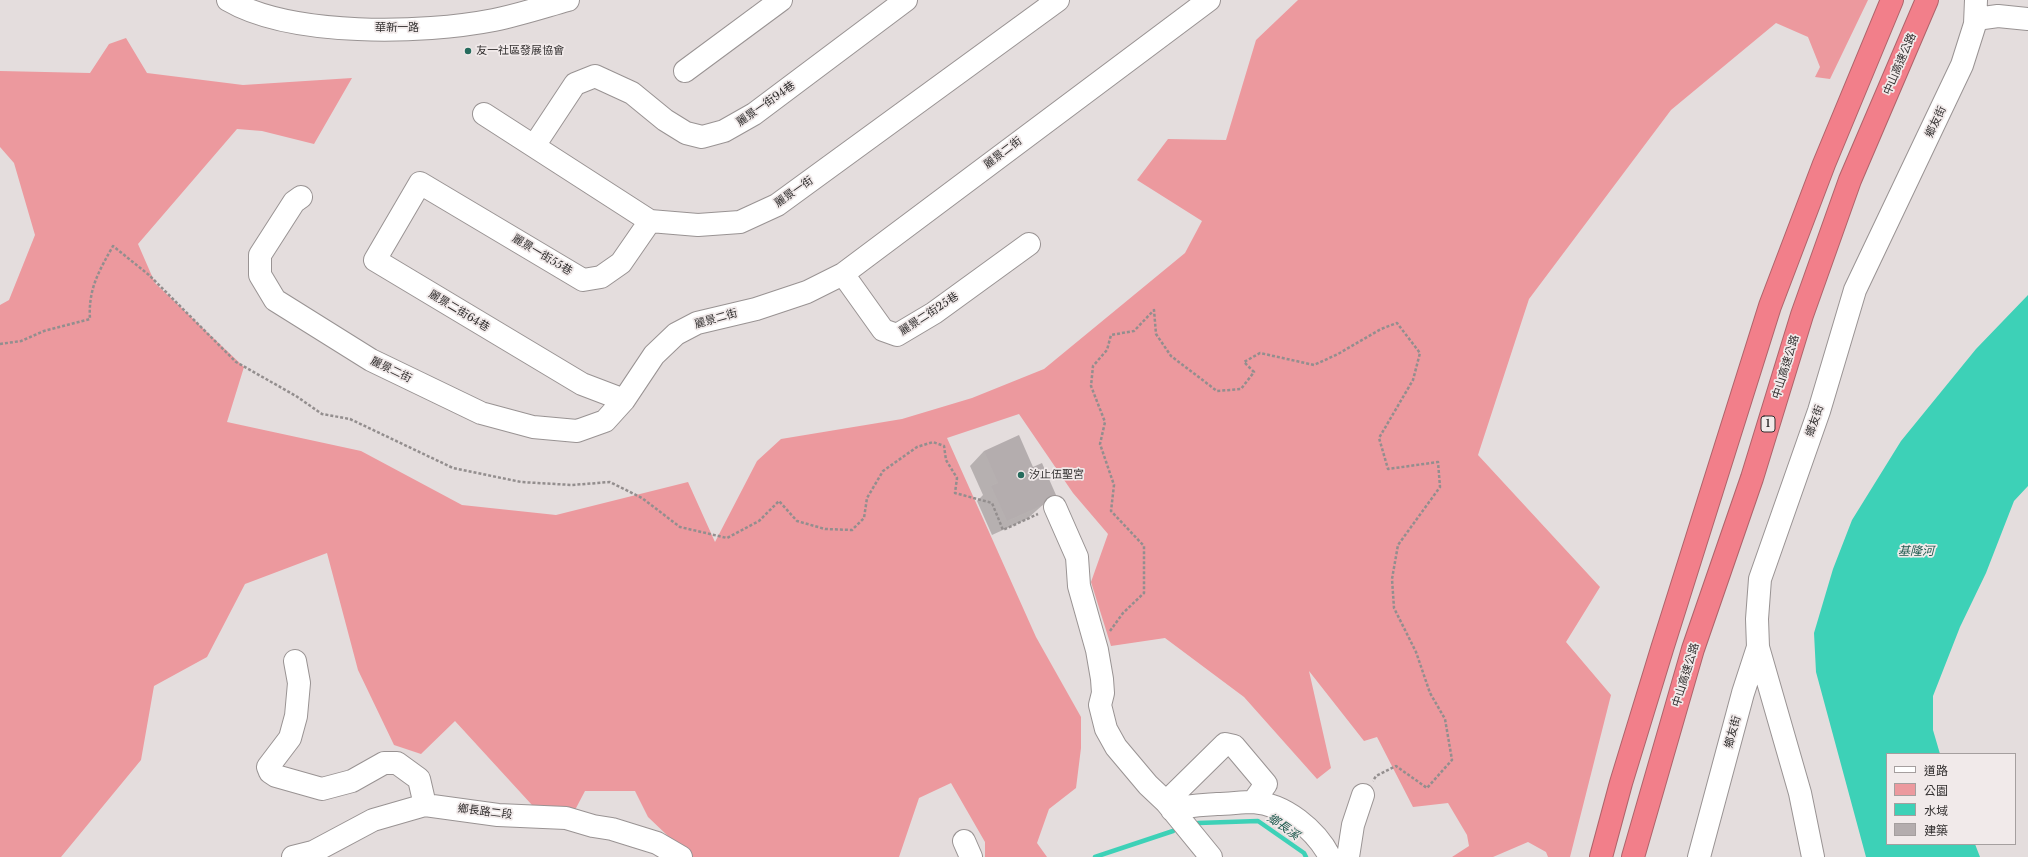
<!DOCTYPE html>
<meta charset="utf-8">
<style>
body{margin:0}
#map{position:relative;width:2028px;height:857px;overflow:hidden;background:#e4dddd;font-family:"Libre Baskerville","Noto Sans TC",serif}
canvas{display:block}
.legend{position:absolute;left:1886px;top:753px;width:130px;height:92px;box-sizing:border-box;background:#f1eaea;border:1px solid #a59f9f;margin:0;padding:5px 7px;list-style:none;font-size:12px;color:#322f2f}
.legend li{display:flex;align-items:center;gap:8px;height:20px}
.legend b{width:20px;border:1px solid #a59f9f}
</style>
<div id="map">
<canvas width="2028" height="857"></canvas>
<ul class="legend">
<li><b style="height:5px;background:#fff"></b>道路</li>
<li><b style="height:11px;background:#ec999e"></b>公園</li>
<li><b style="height:11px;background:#3dd1b7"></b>水域</li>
<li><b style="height:11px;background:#b4adae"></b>建築</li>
</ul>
</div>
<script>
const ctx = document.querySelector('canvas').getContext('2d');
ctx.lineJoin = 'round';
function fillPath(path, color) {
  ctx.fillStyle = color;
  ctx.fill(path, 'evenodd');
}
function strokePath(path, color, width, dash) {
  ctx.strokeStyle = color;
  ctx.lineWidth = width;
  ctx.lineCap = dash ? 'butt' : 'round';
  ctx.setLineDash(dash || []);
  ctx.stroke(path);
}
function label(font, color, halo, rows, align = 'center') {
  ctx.font = font + ' "Libre Baskerville","Noto Sans TC",serif';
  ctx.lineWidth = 3.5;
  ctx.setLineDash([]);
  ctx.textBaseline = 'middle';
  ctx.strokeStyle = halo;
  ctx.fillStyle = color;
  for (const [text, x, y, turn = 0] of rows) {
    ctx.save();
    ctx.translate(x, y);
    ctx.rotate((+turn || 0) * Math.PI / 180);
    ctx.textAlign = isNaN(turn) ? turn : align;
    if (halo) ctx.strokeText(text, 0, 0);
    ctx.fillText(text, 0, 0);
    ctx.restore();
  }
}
const green = new Path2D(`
 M1298 0H1868L1830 79 1815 77 1820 67 1808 37 1776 23 1671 110 1529 299 1478 455 1600 587 1566 642 1611 695 1570 857H1548L1546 852 1528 842 1493 857H1452L1469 846 1467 835 1448 803 1413 807 1377 737 1364 741 1309 671 1331 768 1317 779 1244 697 1165 638 1111 646 1091 582 1108 534 1073 493 1019 414 947 438 1036 637 1081 717V748L1076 788 1049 809 1037 843 1047 857H985V842L951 783 919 798 899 857H690L648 817 635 791H585L575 810 532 805 455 721 421 754 394 745 358 670 327 553 245 584 207 657 154 686 141 760 61 857H0V305L9 300 35 235 14 163 0 147V71L90 73 109 44 126 38 147 73 243 85 352 78 314 144 262 131 237 129 138 244 155 283 244 367 227 422 361 451 462 505 556 515 688 482 715 542 757 461 781 439 902 419 972 398 1044 369 1185 253 1202 221 1137 180 1168 139 1226 140 1256 40Z`);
const water = new Path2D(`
 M2028 295V486L2014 501 1986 573 1960 627 1933 696V730L1940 754H1887V844H1975L1980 857H1866L1816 672 1814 633 1833 569 1852 520 1901 441 1976 349Z`);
const shadow = new Path2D(`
 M984 451 1032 468 1055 494 1027 519 992 535 977 501 983 495 970 466Z`);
const stream = new Path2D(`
 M1198 823 1258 821 1304 853 1306 857
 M1095 857 1173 831`);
const building = new Path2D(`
 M1019 435 1033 467 1042 463 1056 495 1050 496 1043 505 1007 521 991 486 998 483 984 451Z`);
const path = new Path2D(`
 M0 344 21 341 44 331 90 319C88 289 99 271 113 246L149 275 236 362 296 396 322 414 350 419 453 468 521 482 572 485 610 482 642 498 680 527 727 538 759 521 779 501 797 521 825 529 852 530 864 518 867 498 883 471 917 447 933 442 944 446 946 460 957 478 955 493 992 503 1003 530 1038 514
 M1110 631 1123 613 1144 593V546L1111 511 1114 485 1100 444 1105 422 1091 386 1093 366 1107 350 1111 335 1134 331 1154 310 1156 334 1171 356 1217 391 1241 389 1254 372 1244 362 1260 353 1314 365 1338 354 1381 329 1397 323 1420 353 1413 380 1379 438 1388 469 1438 462 1440 487 1398 545 1392 579 1394 608 1416 652 1430 693 1445 719 1452 760 1427 788 1396 766 1376 776 1373 781`);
const minor = new Path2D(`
 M228 0C291 37 423 34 494 20 519 15 543 7 568 0
 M1976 19 1998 16 2028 19
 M685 71 781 0
 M484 114 650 221 698 225 740 222 777 205 1058 0
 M534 146 575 84 595 76 632 93 665 120 686 133 702 137 724 131 754 114 906 0
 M301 197 294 202 260 255V275L275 300 371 360 481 413 533 427 577 431 605 421 624 400 654 355 676 334 697 323 756 309 807 292 843 274 1209 0
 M843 274 883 330 897 335 934 313 1029 244
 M624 400 582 384 375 260 420 183 583 280 601 277 621 263 650 221
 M1055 507 1077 557 1079 586 1097 650 1102 679 1103 693 1100 705 1106 729 1116 747 1148 785 1166 802 1211 857
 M1758 647 1800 793 1813 857
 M295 661 299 683 296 716 290 738 268 767 270 772 276 776 322 789 352 781 384 763H397L419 779 425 805
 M1166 802 1225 744 1234 746 1266 784 1253 802
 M1172 810C1187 805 1201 805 1217 804 1229 804 1241 802 1253 802 1285 804 1316 830 1330 857
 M964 841 971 857
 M293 857 313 852 373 820 425 805 498 815 566 818 593 826 612 829 657 843 681 857
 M1348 857 1353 825 1363 795
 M1699 857 1743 693 1758 647 1757 619 1760 579 1819 411 1855 290 1962 65 1975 24 1976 0`);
const highway = new Path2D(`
 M1601 857 1621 783 1662 649 1770 306 1824 164 1892 0
 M1633 857 1693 649 1752 478 1802 315 1850 180 1927 0`);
const markers = [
 [468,51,4,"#266b5d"],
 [1021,475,4,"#266b5d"]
];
const shields = [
 [1768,424,14]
];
const shieldNames = [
 ["1",1768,424]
];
const streetNames = [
 ["華新一路",397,28],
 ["中山高速公路",1900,64,-67],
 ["麗景一街94巷",766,104,-35],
 ["鄉友街",1936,122,-65],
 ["麗景二街",1003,153,-37],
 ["麗景一街",794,192,-35],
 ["麗景一街55巷",542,255,31],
 ["麗景二街64巷",459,311,31],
 ["麗景二街25巷",929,314,-33],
 ["麗景二街",716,319,-16],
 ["中山高速公路",1786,367,-73],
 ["麗景二街",391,370,26],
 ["鄉友街",1815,421,-71],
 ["中山高速公路",1686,675,-73],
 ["鄉友街",1733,732,-75],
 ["鄉長路二段",485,812,7]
];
const poiNames = [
 ["友一社區發展協會",476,51],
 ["汐止伍聖宮",1029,475]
];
const waterNames = [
 ["基隆河",1916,552],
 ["鄉長溪",1283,827,35]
];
fillPath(green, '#ec999e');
fillPath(water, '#3dd1b7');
fillPath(shadow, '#0003');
strokePath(stream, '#3dd1b7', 4.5);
fillPath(building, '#b4adae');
strokePath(minor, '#999393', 24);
strokePath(highway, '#af636a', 24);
strokePath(path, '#938e8e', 2.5, [3, 2]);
strokePath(minor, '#fff', 22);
strokePath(highway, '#f27f8a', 22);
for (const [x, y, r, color] of markers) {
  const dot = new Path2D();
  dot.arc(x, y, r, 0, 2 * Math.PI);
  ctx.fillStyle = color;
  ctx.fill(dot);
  strokePath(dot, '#f1eaea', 1.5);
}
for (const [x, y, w] of shields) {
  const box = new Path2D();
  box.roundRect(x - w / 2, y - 8, w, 16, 3);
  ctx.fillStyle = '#f1eaea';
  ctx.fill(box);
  strokePath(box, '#322f2f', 1);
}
label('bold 10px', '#322f2f', null, shieldNames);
label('11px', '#322f2f', '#f1eaea', streetNames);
label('11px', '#322f2f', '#f1eaea', poiNames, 'left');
label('italic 12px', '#215b50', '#f1eaea', waterNames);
</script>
